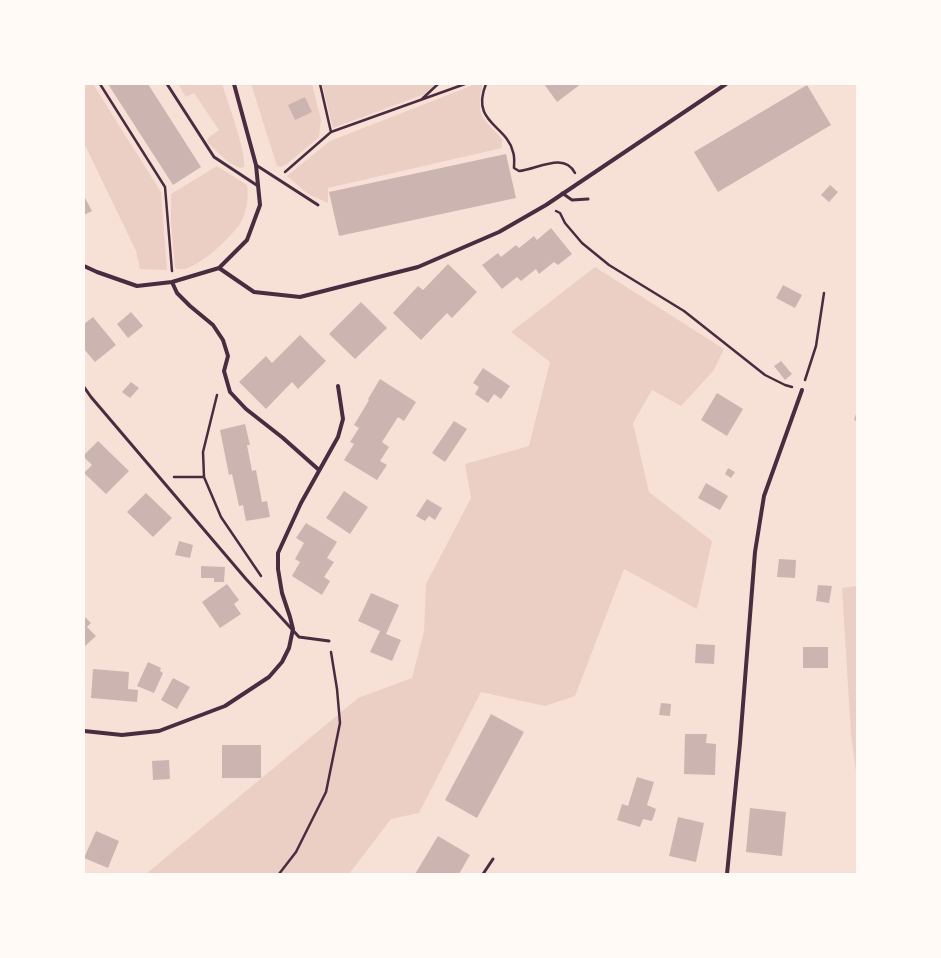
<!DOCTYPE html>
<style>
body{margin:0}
#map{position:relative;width:941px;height:958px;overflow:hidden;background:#f7e1d7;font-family:Mulish,sans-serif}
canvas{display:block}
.frame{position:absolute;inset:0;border:85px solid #fffaf5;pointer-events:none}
</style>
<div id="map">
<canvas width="941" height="958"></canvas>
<div class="frame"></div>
</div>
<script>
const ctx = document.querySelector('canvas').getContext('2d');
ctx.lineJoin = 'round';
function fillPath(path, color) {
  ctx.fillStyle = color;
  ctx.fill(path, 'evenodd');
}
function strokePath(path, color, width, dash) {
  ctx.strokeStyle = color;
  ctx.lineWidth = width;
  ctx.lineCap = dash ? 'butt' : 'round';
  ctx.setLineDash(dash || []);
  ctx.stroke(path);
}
const green = new Path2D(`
 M84 84H93L161 192 167 270 140 269 136 251 84 143Z
 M178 84H222C227 99 247 155 244 167L240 168 228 162 207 142 208 138 219 130 194 93 186 97Z
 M251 84H312L321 120 319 137 287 164 281 167 277 166Z
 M322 84H435L425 94 333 128Z
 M476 84H483C475 115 482 117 502 139V148L328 188V203L308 194 287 176 330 141Z
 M217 166 247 185C249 197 247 211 241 222 233 236 191 277 175 268L171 222V194Z
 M595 267 724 349 714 370 681 406 652 390 633 423 649 492 712 541 697 609 624 569 575 696 545 706 481 692 419 813 391 819 349 874H146L358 698 412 678 424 631 426 584 471 498 465 464 529 446 550 362 511 332Z
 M857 586V779L851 735 842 588Z`);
const building = new Path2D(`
 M108 84H148L201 167 173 185Z
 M544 84H581L557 102Z
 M807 85 831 125 718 192 694 152Z
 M305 97 312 112 295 120 288 105Z
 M506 154 516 198 339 236 329 192Z
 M830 185 838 192 829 202 821 195Z
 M84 196 92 211 84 215Z
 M551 228 572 254 558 265 554 262 539 274 536 269 521 281 517 277 502 289 482 265 498 253 501 257 516 245 519 248 534 236 537 240Z
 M448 264 477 292 452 318 447 313 421 340 393 313 418 286 423 290Z
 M783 285 802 295 795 308 776 298Z
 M361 302 387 328 355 359 329 334Z
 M131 312 143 326 128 338 117 324Z
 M93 317 116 345 95 362 84 349V324Z
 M300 335 326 361 298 389 292 382 266 409 239 382 266 356 272 363Z
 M781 361 792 374 785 380 774 366Z
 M483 368 510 386 501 399 494 394 488 403 475 394 479 387 473 383Z
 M380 379 416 402 404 421 398 417 382 442 389 447 380 461 387 465 377 480 344 460 354 444 350 442 359 428 354 425 369 400 368 399Z
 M131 382 139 388 130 398 122 392Z
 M717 393 743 409 727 436 701 420Z
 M857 411V421L854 420Z
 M454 421 467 429 445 462 432 453Z
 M245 424 250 445H247L252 471 256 470 262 502 267 501 270 517 246 521 243 505 239 506 232 474 229 475 220 430Z
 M98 441 129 471 106 494 84 473 92 465 84 457V455Z
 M728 468 735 472 731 478 725 474Z
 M706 483 728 496 720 510 698 498Z
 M344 491 368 507 350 534 326 518Z
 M146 493 172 518 153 537 127 512Z
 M427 499 442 508 435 520 429 516 425 521 416 516Z
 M306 523 337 542 327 558 334 562 324 577 330 581 322 595 292 576 300 562 295 559 304 543 296 538Z
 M179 541 193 545 190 558 175 555Z
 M779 559 796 560 795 578 777 577Z
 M201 566 225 567 224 582H214V578H201Z
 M227 584 239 600 234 604 241 614 220 628 202 602Z
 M818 585 832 586 829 603 816 601Z
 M371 593 399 605 386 634 401 640 392 661 370 652 380 631 358 621Z
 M84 616 91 623 87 627 96 636 84 647Z
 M696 644 715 645 714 664 695 663Z
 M803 647H828V668H803Z
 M148 662 161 668 160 671 163 673 154 693 137 686Z
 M93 669 129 672 128 689 138 690 137 702 91 698Z
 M173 678 190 687 177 709 161 700Z
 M661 703 671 704 670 716 659 715Z
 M491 714 524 732 477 818 445 800Z
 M685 734H707L706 743 716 744 715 775 684 774Z
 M222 745H261V778H222Z
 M169 760 170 779 153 780 152 761Z
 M637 777 654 782 647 805 656 809 652 821 643 819 640 827 617 820 622 804 628 806Z
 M750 808 786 812 782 856 746 852Z
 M678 817 704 823 696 862 669 856Z
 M96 831 119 841 108 868 84 858Z
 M438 836 470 855 459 874H415Z`);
const path = new Path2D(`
 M100 84 165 187 172 271
 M320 84 331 132
 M486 84C470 123 507 125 513 152 515 157 514 162 514 168L519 171C536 170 564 151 575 173
 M422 99 438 84
 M285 172 331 132 465 84
 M556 211 560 213 565 223 582 243 609 265 684 311 765 375 785 385 792 387
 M805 380 816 346 824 293
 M217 395 203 452 204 477 221 517 261 576
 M174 477H204
 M279 874 296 852 326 792 340 723 337 689 331 652`);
const service = new Path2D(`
 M167 84 214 157 258 186
 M256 165 318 205
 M562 193 572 200 588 199
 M84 387 91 397 246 579 299 637 329 641
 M483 874 493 859`);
const minor = new Path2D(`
 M84 266 97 272 137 286 172 282 219 268 247 240 260 205 256 165 234 84
 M219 268 254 292 300 297 418 267 499 232 546 205 726 84
 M172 282 177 293 190 306 213 325 223 340 228 356 224 371 230 392 246 409 283 438 319 470
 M84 731 122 735 159 731 225 706 269 677 282 662 289 648 293 629 290 617 282 593 278 569V553L301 503 338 437 343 419 338 386
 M727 874 740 743 755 552 764 496 802 390`);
fillPath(green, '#ebcfc5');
fillPath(building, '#ccb4b1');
strokePath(path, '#4a2c40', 2.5);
strokePath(service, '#4a2c40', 3);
strokePath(minor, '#4a2c40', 4);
</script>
